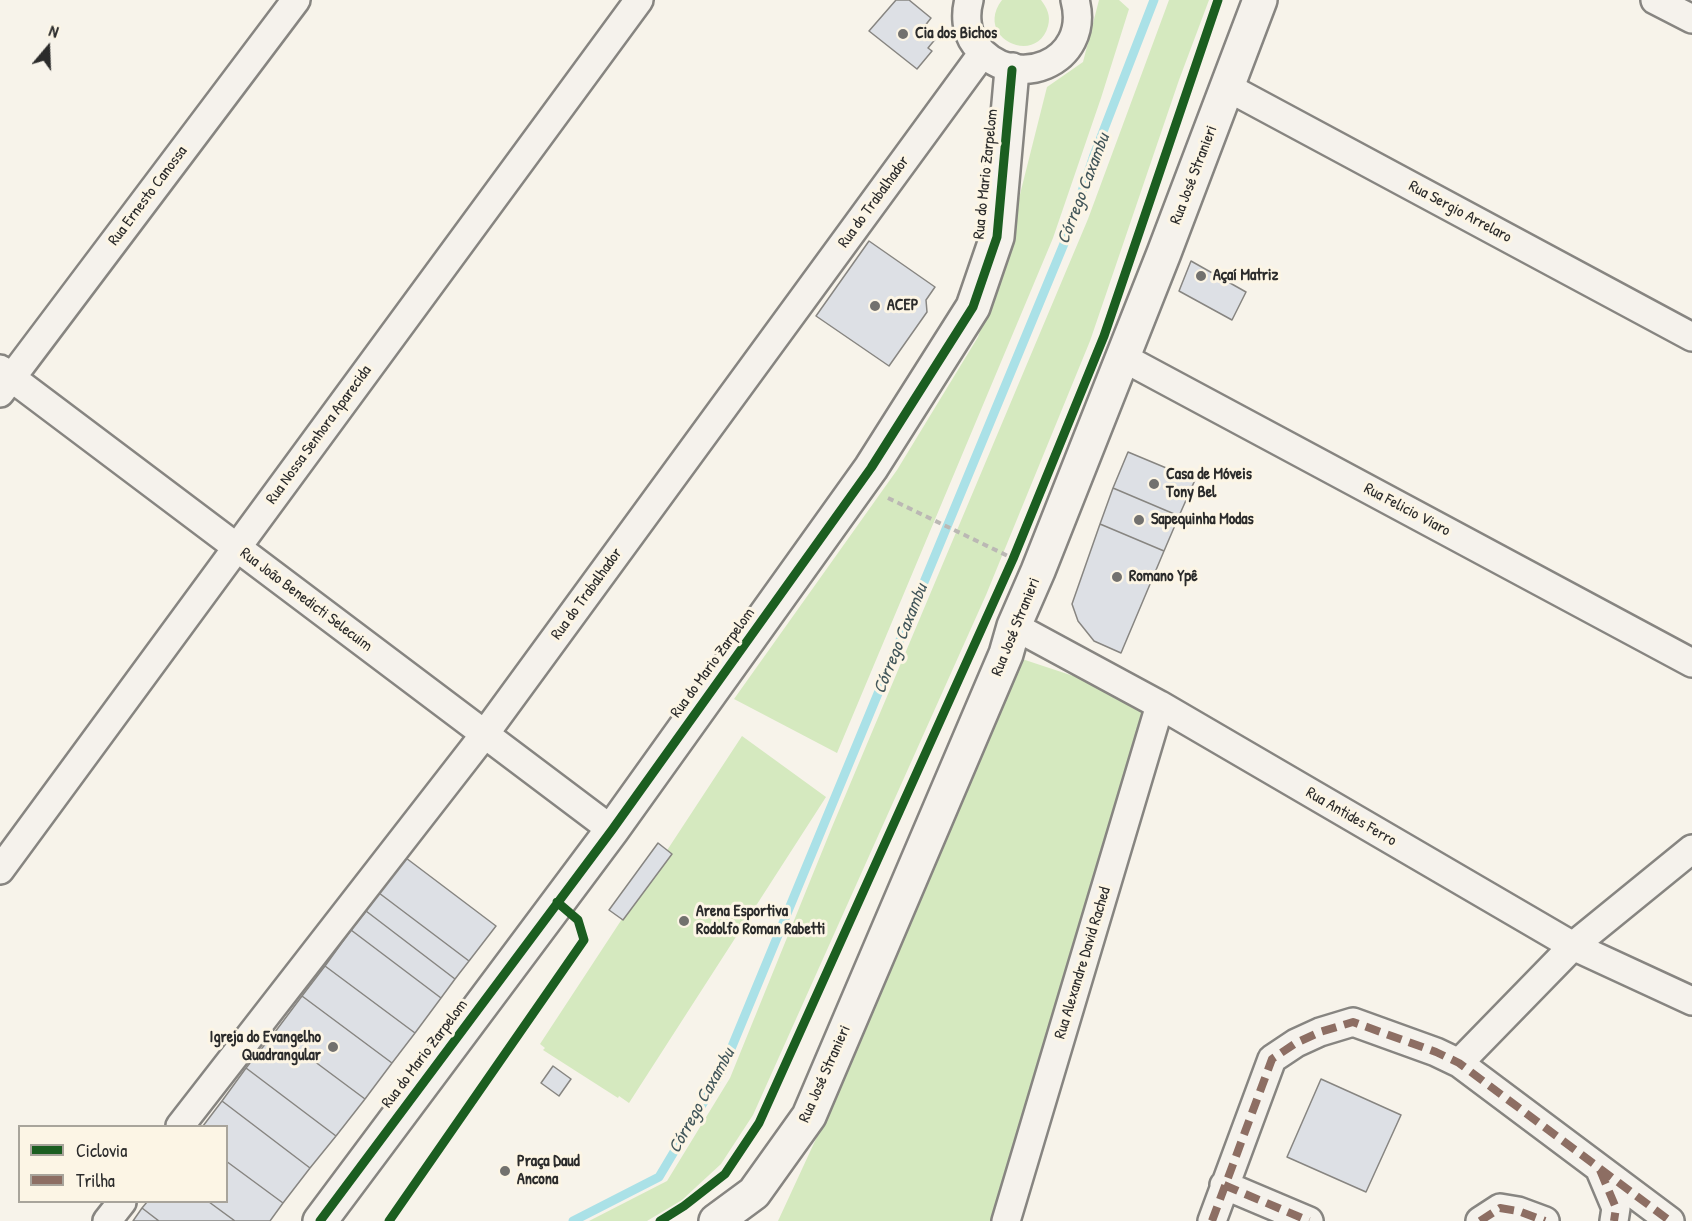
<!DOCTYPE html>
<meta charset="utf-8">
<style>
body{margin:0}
#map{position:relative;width:1692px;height:1221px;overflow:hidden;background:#f7f3ea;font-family:"Patrick Hand",sans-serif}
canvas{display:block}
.legend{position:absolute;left:18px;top:1125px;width:210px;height:78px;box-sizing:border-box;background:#fcf5e5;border:2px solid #a8a49b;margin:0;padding:8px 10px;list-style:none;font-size:18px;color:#2b2b2b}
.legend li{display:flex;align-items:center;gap:12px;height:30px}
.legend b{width:30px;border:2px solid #a8a49b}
.north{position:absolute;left:18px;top:18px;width:60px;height:60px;-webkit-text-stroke:4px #fcf5e5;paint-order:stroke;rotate:19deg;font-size:16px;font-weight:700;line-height:24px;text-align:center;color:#2b2b2b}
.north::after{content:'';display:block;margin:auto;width:21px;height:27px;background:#2b2b2b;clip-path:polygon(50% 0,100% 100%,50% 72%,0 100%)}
</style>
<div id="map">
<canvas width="1692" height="1221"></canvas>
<ul class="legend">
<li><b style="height:8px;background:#1b5e20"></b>Ciclovia</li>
<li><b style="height:8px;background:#8d6e63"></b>Trilha</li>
</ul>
<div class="north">N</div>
</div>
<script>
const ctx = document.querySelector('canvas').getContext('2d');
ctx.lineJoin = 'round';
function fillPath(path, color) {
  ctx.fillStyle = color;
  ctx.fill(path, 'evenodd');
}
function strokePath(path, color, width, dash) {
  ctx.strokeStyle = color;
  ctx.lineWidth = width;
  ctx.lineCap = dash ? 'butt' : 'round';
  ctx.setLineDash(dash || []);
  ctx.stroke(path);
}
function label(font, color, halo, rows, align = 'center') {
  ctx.font = font + ' "Patrick Hand",sans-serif';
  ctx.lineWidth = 6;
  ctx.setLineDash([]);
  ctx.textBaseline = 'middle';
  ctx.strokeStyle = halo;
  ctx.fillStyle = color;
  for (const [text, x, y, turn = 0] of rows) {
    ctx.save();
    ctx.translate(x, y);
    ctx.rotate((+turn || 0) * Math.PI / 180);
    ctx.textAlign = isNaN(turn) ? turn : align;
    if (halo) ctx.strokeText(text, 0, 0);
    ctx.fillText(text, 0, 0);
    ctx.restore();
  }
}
const green = new Path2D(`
 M1002 0H1041C1047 8 1051 16 1048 26 1037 67 973 38 1002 0Z
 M1099 0H1119L1129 9 1101 98 1053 238 837 753 734 699 897 470 978 337 1006 250 1047 87 1083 62Z
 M1169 0H1209L1179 80 1090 341 986 595 753 1115 721 1164 682 1200 647 1221H589L667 1181 730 1078 832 827 1088 219Z
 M1016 657 1146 700 1000 1221H778L821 1128Z
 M742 736 826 797 629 1103 619 1096 618 1098 543 1050 545 1048 540 1044Z`);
const stream = new Path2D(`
 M573 1221 659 1177 721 1073 1068 234 1094 155 1154 0`);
const building = new Path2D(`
 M896 0H909L931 18 924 27 937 37 928 48 932 51 917 69 869 31Z
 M869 241 935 287 926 300 927 312 889 366 816 316Z
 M1191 261 1246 292 1232 320 1179 291Z
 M1128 452 1195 480 1179 516 1113 488Z
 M1113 488 1179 516 1164 551 1100 524Z
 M1100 524 1164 551 1121 653 1094 641 1078 621 1072 604Z
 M658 843 672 854 623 920 609 910Z
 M406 858 496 926 469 961 379 893Z
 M379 893 469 961 455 979 366 911Z
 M366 911 455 979 441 998 351 930Z
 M351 930 441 998 415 1033 325 966Z
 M325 966 415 1033 392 1063 302 996Z
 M302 996 392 1063 365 1099 275 1032Z
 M275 1032 365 1099 336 1136 246 1068Z
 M553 1066 571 1079 559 1096 541 1083Z
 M246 1068 336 1136 310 1168 222 1101Z
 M1321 1079 1401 1115 1366 1192 1287 1157Z
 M222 1101 310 1168 283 1203 226 1161V1126H203Z
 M226 1161 283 1203 270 1221H235L209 1202H226Z
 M147 1202H209L235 1221H159L142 1208Z
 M142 1208 159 1221H133Z`);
const path = new Path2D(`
 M888 498 1010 557`);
const street = new Path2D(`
 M969 0C965 14 966 32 975 44 1013 95 1092 63 1075 0
 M1655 0 1692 19
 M1227 87 1692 337
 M1122 357 1692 663
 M0 369 612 830
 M0 393 296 0
 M1014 626 1160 705 1573 946 1692 1001
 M0 870 639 0
 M1459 1063 1573 946 1692 849
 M180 1126 484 735 982 54
 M1600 1170 1616 1208 1614 1221
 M1224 1185 1309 1221
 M107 1221 122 1202
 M1006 1221 1160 705
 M1212 1221 1272 1059 1296 1043 1320 1032 1353 1022 1436 1052 1459 1063 1670 1221
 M1480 1221 1500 1208 1518 1211 1545 1221`);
const secondary = new Path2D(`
 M320 1221 612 830 871 468 973 307 997 237 1012 70
 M716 1221 754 1193 809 1116 1006 654 1014 626 1038 571 1164 253 1260 0`);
const quiet = new Path2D(`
 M1600 1170 1616 1208 1614 1221
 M1224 1185 1309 1221
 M1212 1221 1272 1059 1296 1043 1320 1032 1353 1022 1436 1052 1459 1063 1670 1221
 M1480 1221 1500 1208 1518 1211 1545 1221`);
const cycleway = new Path2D(`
 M320 1221 612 830 871 468 973 307 997 237 1012 70
 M389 1221 584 940 578 920 557 902
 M660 1221 684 1206 725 1174 759 1123 1013 559 1104 336 1218 0`);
const markers = [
 [903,34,6,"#72716e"],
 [1201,276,6,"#72716e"],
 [875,306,6,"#72716e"],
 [1154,484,6,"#72716e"],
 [1139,520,6,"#72716e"],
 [1117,577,6,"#72716e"],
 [684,921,6,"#72716e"],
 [333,1047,6,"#72716e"],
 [505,1171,6,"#72716e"]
];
const poiNames = [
 ["Cia dos Bichos",915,34],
 ["Açaí Matriz",1213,276],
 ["ACEP",887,306],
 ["Casa de Móveis",1166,475],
 ["Tony Bel",1166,493],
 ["Sapequinha Modas",1151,520],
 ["Romano Ypê",1129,577],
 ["Arena Esportiva",696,912],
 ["Rodolfo Roman Rabetti",696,930],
 ["Igreja do Evangelho",321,1038,"right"],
 ["Quadrangular",321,1056,"right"],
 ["Praça Daud",517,1162],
 ["Ancona",517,1180]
];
const streetNames = [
 ["Rua do Mario Zarpelom",986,174,-84],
 ["Rua José Stranieri",1194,175,-69],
 ["Rua Ernesto Canossa",148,196,-53],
 ["Rua do Trabalhador",874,202,-54],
 ["Rua Sergio Arrelaro",1460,212,28],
 ["Rua Nossa Senhora Aparecida",319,435,-54],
 ["Rua Felicio Viaro",1407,510,28],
 ["Rua do Trabalhador",587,594,-54],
 ["Rua João Benedicti Selecuim",306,600,37],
 ["Rua José Stranieri",1016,627,-68],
 ["Rua do Mario Zarpelom",713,663,-54],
 ["Rua Antides Ferro",1351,817,30],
 ["Rua Alexandre David Rached",1083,963,-73],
 ["Rua do Mario Zarpelom",425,1054,-53],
 ["Rua José Stranieri",825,1074,-66]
];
const waterNames = [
 ["Córrego Caxambu",1084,189,-69],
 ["Córrego Caxambu",901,639,-68],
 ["Córrego Caxambu",702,1101,-61]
];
fillPath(green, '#d5e9bf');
strokePath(stream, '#aae1e7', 9);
fillPath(building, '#dde0e5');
strokePath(building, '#878581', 1.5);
strokePath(street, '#878581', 32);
strokePath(secondary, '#878581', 38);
strokePath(path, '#bbb8b4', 4, [6, 4.5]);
strokePath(street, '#f5f2ec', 27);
strokePath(secondary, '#f5f2ec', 33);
strokePath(quiet, '#8d6e63', 8, [15, 8]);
strokePath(cycleway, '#1b5e20', 9);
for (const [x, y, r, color] of markers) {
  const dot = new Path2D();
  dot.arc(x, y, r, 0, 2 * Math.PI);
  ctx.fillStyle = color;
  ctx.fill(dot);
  strokePath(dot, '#fcf5e5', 2);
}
label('bold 16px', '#2b2b2b', '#fcf5e5', poiNames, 'left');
label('16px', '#2b2b2b', '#fcf5e5', streetNames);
label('italic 18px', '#42565a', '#fcf5e5', waterNames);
</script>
